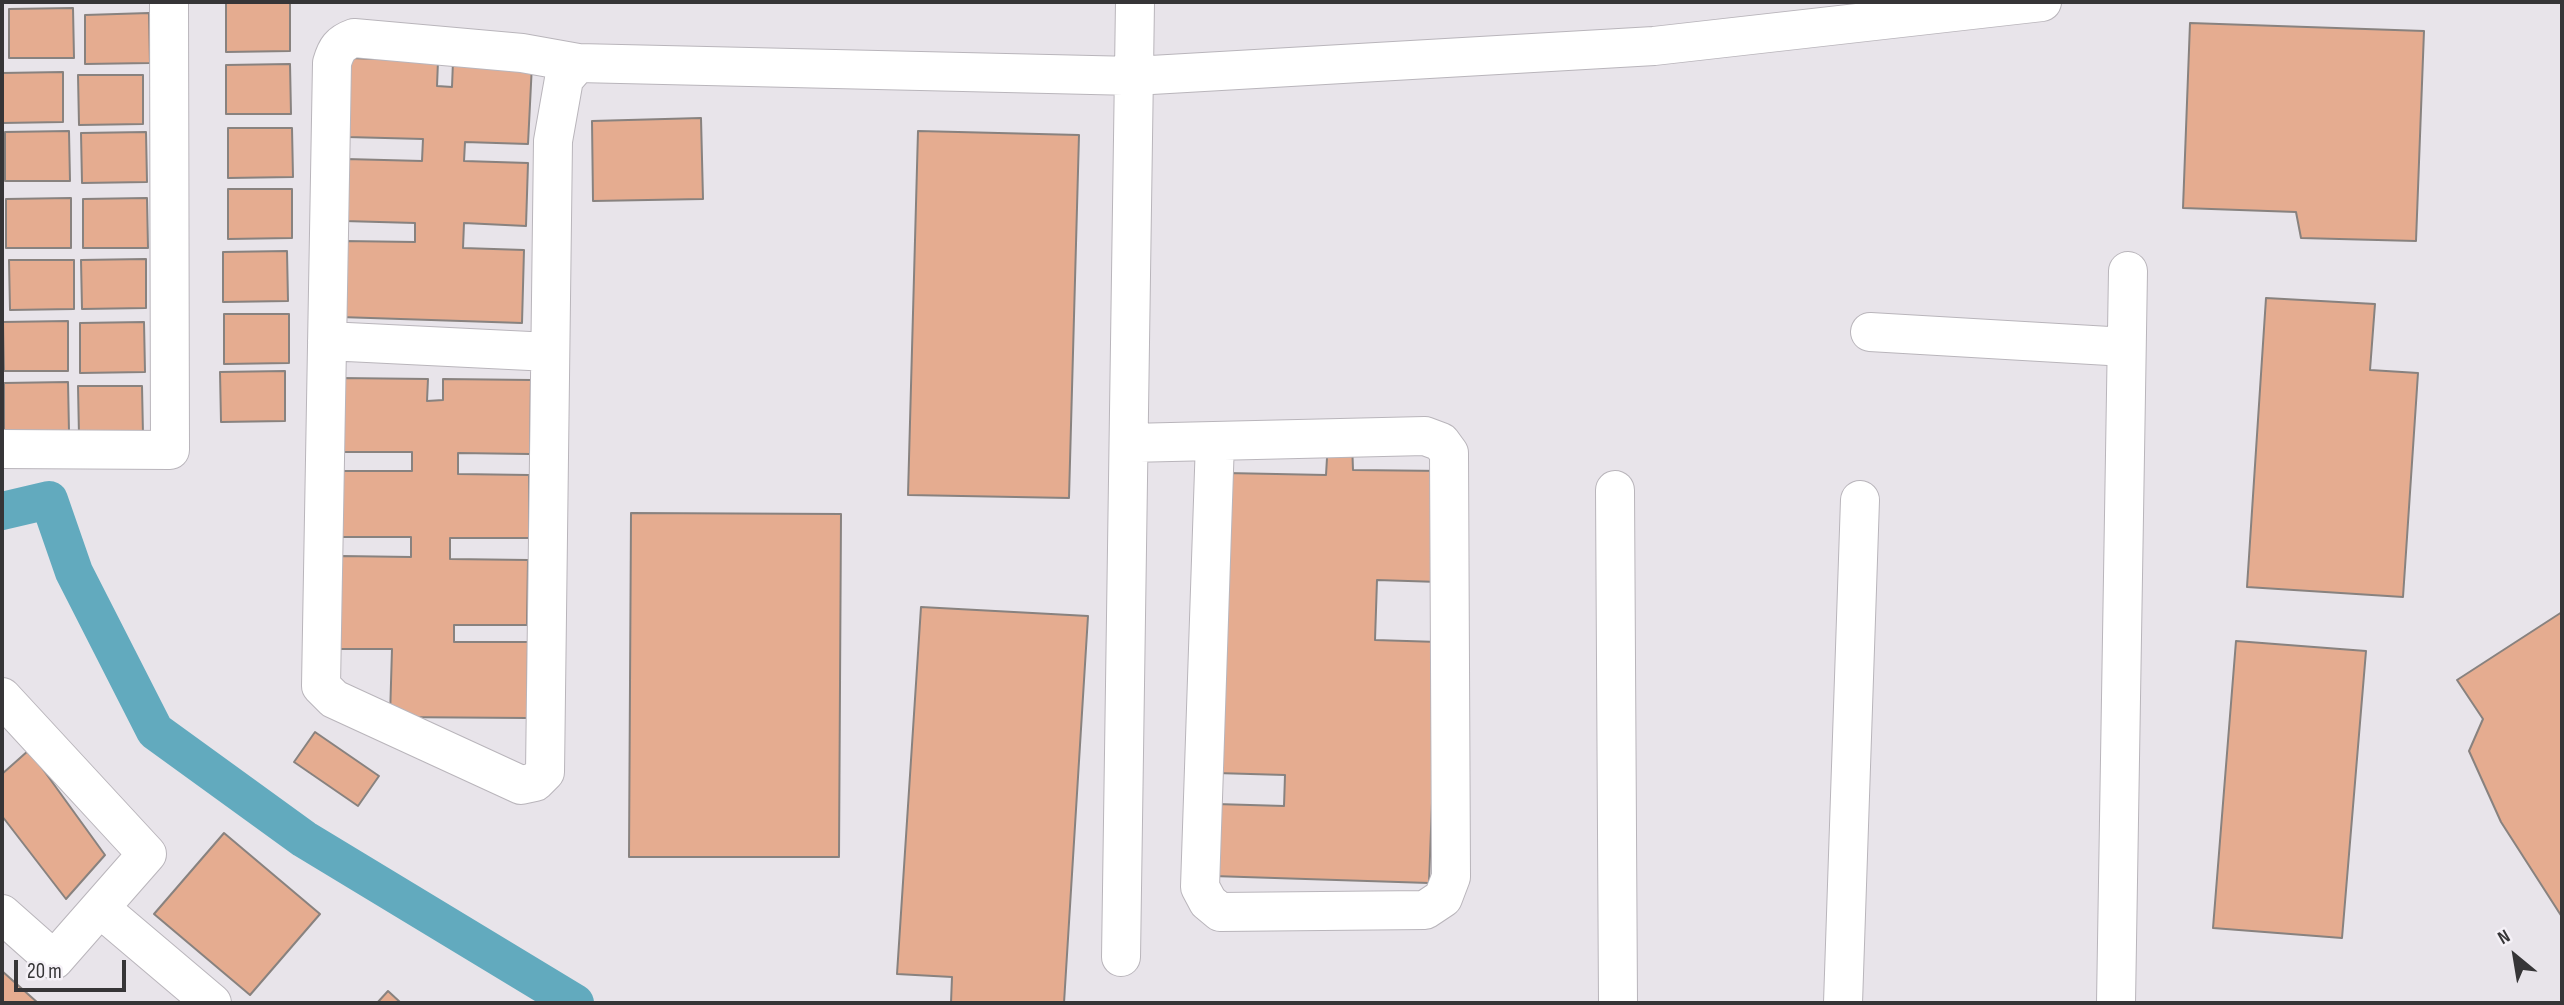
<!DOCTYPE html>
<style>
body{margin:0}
#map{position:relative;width:2564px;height:1005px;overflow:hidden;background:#e8e4ea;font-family:"Sofia Sans Condensed",sans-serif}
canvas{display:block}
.frame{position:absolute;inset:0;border:4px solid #363537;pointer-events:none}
.north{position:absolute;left:2480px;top:921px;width:70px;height:70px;-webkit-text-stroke:5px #f5f1f7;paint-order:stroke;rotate:330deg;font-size:19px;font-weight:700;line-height:28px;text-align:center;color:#363537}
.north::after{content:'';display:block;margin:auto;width:24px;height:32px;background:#363537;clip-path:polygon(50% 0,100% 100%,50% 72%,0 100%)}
.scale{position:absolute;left:14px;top:960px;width:112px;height:32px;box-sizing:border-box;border:4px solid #363537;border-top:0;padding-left:9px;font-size:21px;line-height:24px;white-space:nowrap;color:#363537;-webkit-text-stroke:5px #f5f1f7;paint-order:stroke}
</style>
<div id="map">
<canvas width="2564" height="1005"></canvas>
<div class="frame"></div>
<div class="north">N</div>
<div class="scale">20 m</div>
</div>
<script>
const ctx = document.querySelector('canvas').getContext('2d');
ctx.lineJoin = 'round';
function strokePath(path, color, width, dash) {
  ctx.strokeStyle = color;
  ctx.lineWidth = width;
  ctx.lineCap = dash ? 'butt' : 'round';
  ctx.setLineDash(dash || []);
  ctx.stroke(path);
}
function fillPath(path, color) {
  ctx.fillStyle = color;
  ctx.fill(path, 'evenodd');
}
const canal = new Path2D(`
 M2 511 49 500 74 572 155 731 304 839 575 1003`);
const building = new Path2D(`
 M226 2H290V51L226 52Z
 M73 8 74 58H9V9Z
 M149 13 150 63 85 64V15Z
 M2190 23 2424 31 2416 241 2301 238 2296 212 2183 208Z
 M350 58 438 61 437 86 452 87 453 61 532 64 528 144 465 142 464 161 528 163 526 226 464 223 463 248 524 250 522 323 340 317 343 241 415 242V223L344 221 346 159 422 161 423 139 347 137Z
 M290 64 291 114H226V65Z
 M63 72V122L2 123V73Z
 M78 75H143V124L79 125Z
 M701 118 703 199 593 201 592 121Z
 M228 128H292L293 177 228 178Z
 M69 131 70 181H5V132Z
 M918 131 1079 135 1069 498 908 495Z
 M146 132 147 182 82 183 81 133Z
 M228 189H292V238L228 239Z
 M71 198V248H6V199Z
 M147 198 148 248H83V199Z
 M287 251 288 301 223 302V252Z
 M146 259V308L82 309 81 260Z
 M9 260H74V309L10 310Z
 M2266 298 2375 304 2370 370 2418 373 2403 597 2247 587Z
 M224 314H289V363L224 364Z
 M68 321V371H4L3 322Z
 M144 322 145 372 80 373V323Z
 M285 371V421L221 422 220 372Z
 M339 378 428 379 427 401 443 400V379L531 380 530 454 458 453V474L529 475V538H450V559L528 560 527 625H454V642H528L527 718 390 717 392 649H340L341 556 411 557V537H337L338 471H412V452H338Z
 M68 382 69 432 4 433V383Z
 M78 386H142L143 435 79 436Z
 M1328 441 1352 442 1353 470 1444 471 1439 582 1377 580 1375 640 1438 642 1429 883 1213 876 1216 804 1284 806 1285 775 1216 773 1226 473 1326 475Z
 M631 513 841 514 839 857H629Z
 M921 607 1088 616 1064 1003H951L952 977 897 974Z
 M2562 612V917L2501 822 2469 751 2483 719 2457 680Z
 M2236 641 2366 651 2342 938 2213 928Z
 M315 732 379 776 358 806 294 762Z
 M29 750 105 855 66 899 2 816V774Z
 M224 833 320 914 250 995 154 914Z
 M2 971 38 1003H2Z
 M388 991 401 1003H377Z`);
const minor = new Path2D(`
 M578 63 522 53 354 38C340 43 336 49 332 63L321 686 334 699 521 785 535 782 545 772 553 141 564 79 578 63 1134 76 1654 46 2042 2
 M1870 332 2126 347
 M327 341 550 352
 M1129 443 1425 436 1441 442 1449 453 1451 877 1443 898 1425 910 1220 912 1208 902 1200 887 1215 441
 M2 449 170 450 169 2
 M1615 490 1618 1003
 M2 697 147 854 54 960 2 914
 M101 909 212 1003
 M1121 957 1135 2
 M1843 1003 1860 500
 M2116 1003 2128 271`);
strokePath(canal, '#62aabe', 38);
fillPath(building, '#e5ac90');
strokePath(building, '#88827f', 2);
strokePath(minor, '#b9b5bb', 40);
strokePath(minor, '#fff', 38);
</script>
